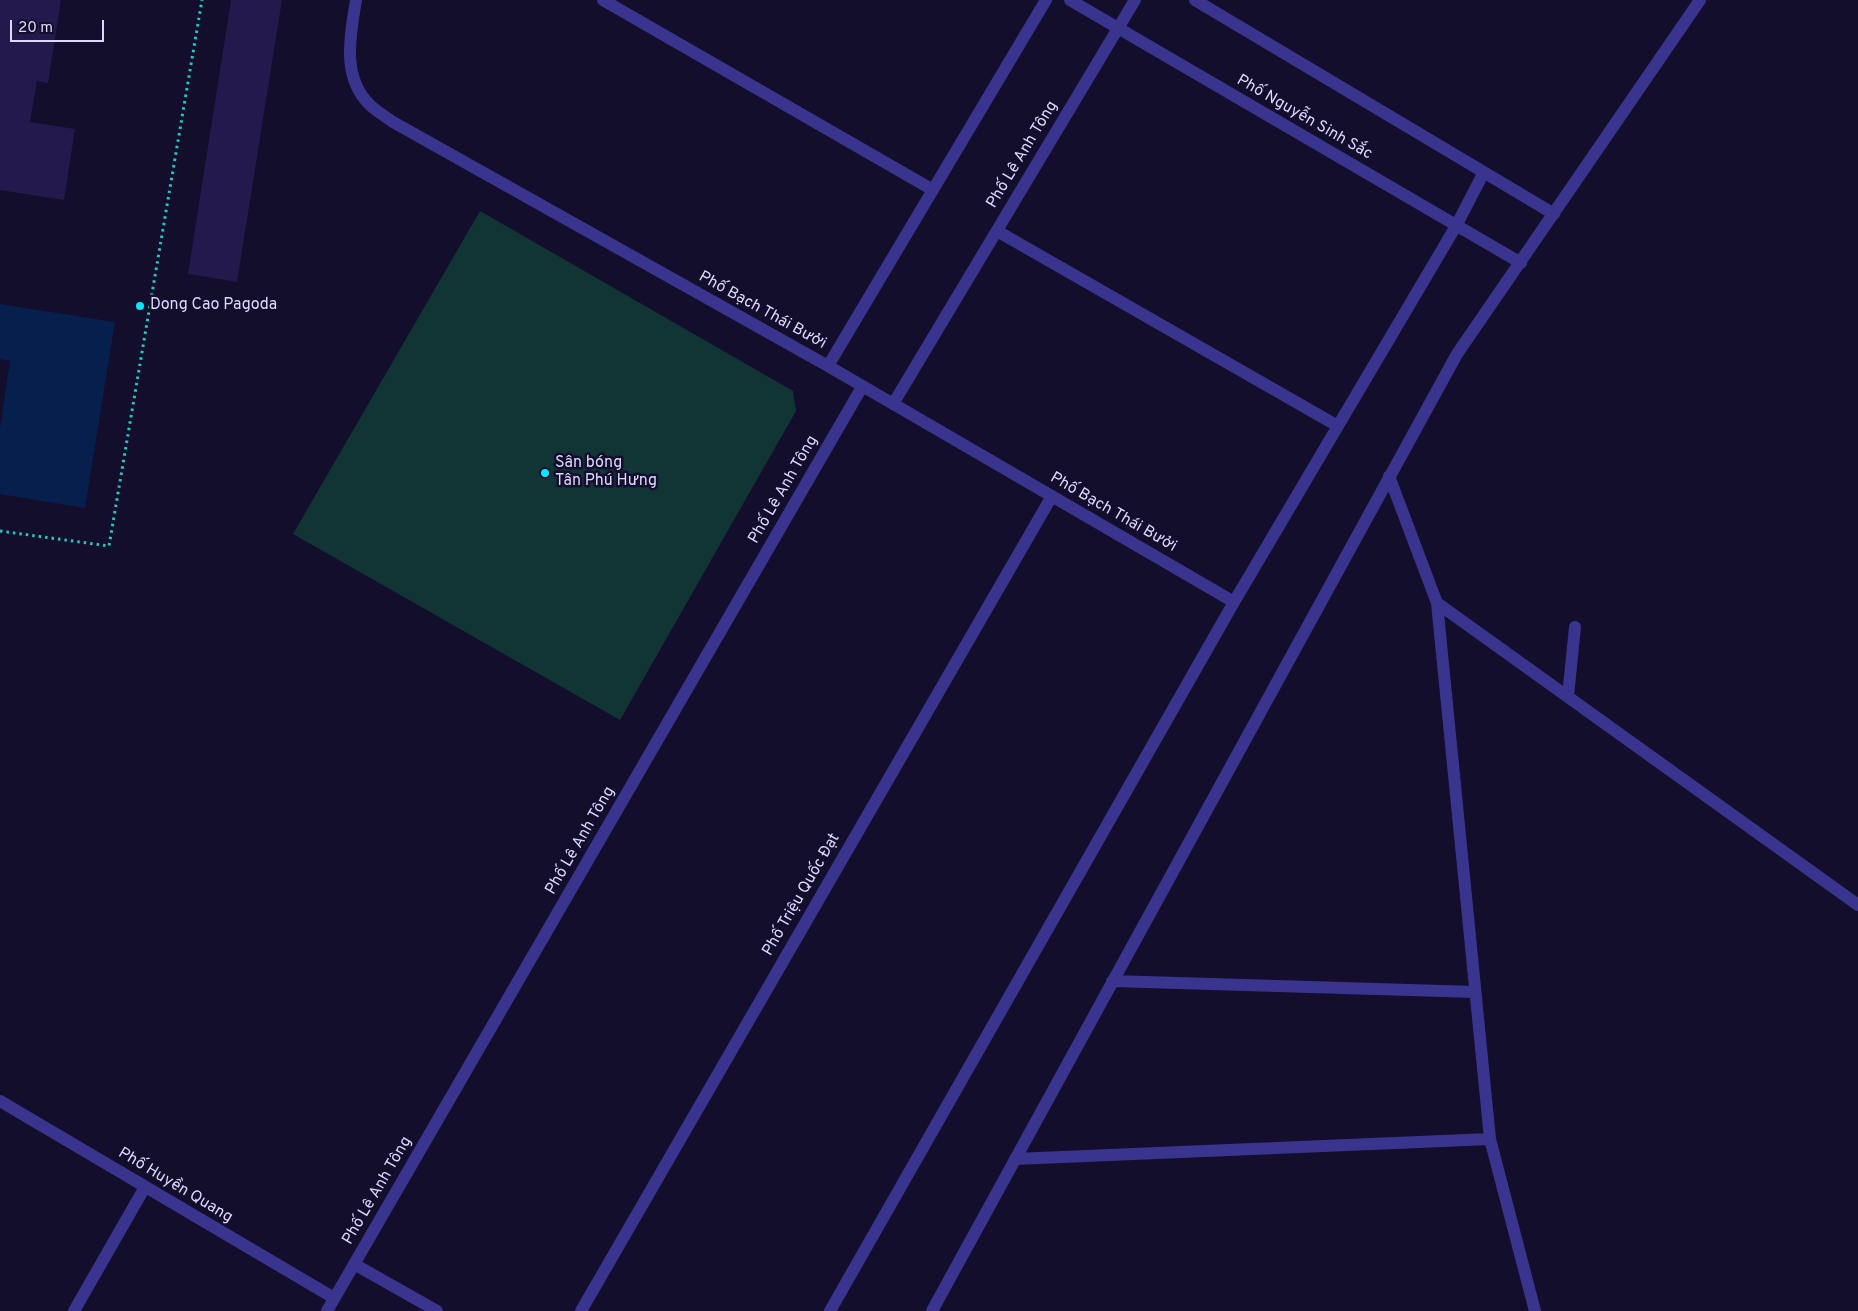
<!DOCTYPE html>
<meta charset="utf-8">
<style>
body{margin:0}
#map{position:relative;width:1858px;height:1311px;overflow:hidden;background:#130e2b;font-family:Overpass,sans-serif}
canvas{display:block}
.scale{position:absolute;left:10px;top:20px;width:94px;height:22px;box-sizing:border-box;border:2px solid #dcd8ff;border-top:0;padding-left:6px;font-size:15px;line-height:18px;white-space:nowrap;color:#dcd8ff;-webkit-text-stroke:4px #130e2b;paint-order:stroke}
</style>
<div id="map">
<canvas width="1858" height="1311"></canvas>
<div class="scale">20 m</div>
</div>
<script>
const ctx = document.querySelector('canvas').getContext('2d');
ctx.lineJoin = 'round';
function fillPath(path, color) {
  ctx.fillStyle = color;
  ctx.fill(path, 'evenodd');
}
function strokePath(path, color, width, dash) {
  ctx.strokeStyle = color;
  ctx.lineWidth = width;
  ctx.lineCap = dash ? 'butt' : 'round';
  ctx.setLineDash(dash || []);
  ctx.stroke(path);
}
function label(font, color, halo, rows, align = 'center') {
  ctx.font = font + ' Overpass,sans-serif';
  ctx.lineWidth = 5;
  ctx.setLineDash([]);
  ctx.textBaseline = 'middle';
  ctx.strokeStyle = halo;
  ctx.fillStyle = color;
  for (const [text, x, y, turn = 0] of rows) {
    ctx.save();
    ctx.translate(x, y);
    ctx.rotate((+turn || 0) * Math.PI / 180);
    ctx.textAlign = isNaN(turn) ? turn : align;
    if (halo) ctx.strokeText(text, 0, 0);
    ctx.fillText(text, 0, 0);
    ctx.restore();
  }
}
const green = new Path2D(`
 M480 211 793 391 796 411 620 720 293 534Z`);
const water = new Path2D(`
 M0 304 115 322 85 508 0 494Z`);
const pier = new Path2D(`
 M0 359 10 361 0 428Z`);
const building = new Path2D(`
 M0 0H61L48 83 37 81 30 122 75 129 64 200 0 190Z
 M231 0H282L237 282 188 274Z`);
const path = new Path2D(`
 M0 531 109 546 202 0`);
const minor = new Path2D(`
 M356 0C350 36 341 78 371 106 378 112 386 117 393 122L828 366 1234 602
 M603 0 933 190
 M1070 0 1521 263
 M1195 0 1554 214
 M997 231 1336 425
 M828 366 1046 0
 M893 404 1135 0
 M1389 476 1437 603 1490 1139 1535 1311
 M1437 603 1858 905
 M1568 696 1575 627
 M1112 981 1475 992
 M0 1101 334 1298
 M1015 1159 1490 1139
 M354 1264 437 1311
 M74 1311 145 1187
 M327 1311 862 387
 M581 1311 1052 496
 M830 1311 1234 602 1456 226 1484 172
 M932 1311 1457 354 1700 0`);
const markers = [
 [140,306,5,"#04e5ff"],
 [545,473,5,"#04e5ff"]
];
const streetNames = [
 ["Phố Nguyễn Sinh Sắc",1304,118,30],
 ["Phố Lê Anh Tông",1023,155,-59],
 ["Phố Bạch Thái Bưởi",762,311,29],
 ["Phố Lê Anh Tông",784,490,-60],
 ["Phố Bạch Thái Bưởi",1113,513,30],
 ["Phố Lê Anh Tông",581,841,-60],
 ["Phố Triệu Quốc Đạt",802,895,-60],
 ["Phố Huyền Quang",175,1186,31],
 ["Phố Lê Anh Tông",378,1191,-60]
];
const poiNames = [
 ["Dong Cao Pagoda",150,306],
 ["Sân bóng",555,464],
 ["Tân Phú Hưng",555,482]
];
fillPath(green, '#113534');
fillPath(water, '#061f4c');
fillPath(pier, '#130e2b');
fillPath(building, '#23194d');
strokePath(path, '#25c6bc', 3, [2.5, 4]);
strokePath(minor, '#39358e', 12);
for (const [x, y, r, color] of markers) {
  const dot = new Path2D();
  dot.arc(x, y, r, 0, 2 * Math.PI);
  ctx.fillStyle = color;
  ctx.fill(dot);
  strokePath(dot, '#130e2b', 2);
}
label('16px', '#dcd8ff', '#130e2b', streetNames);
label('16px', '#dcd8ff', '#130e2b', poiNames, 'left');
</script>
